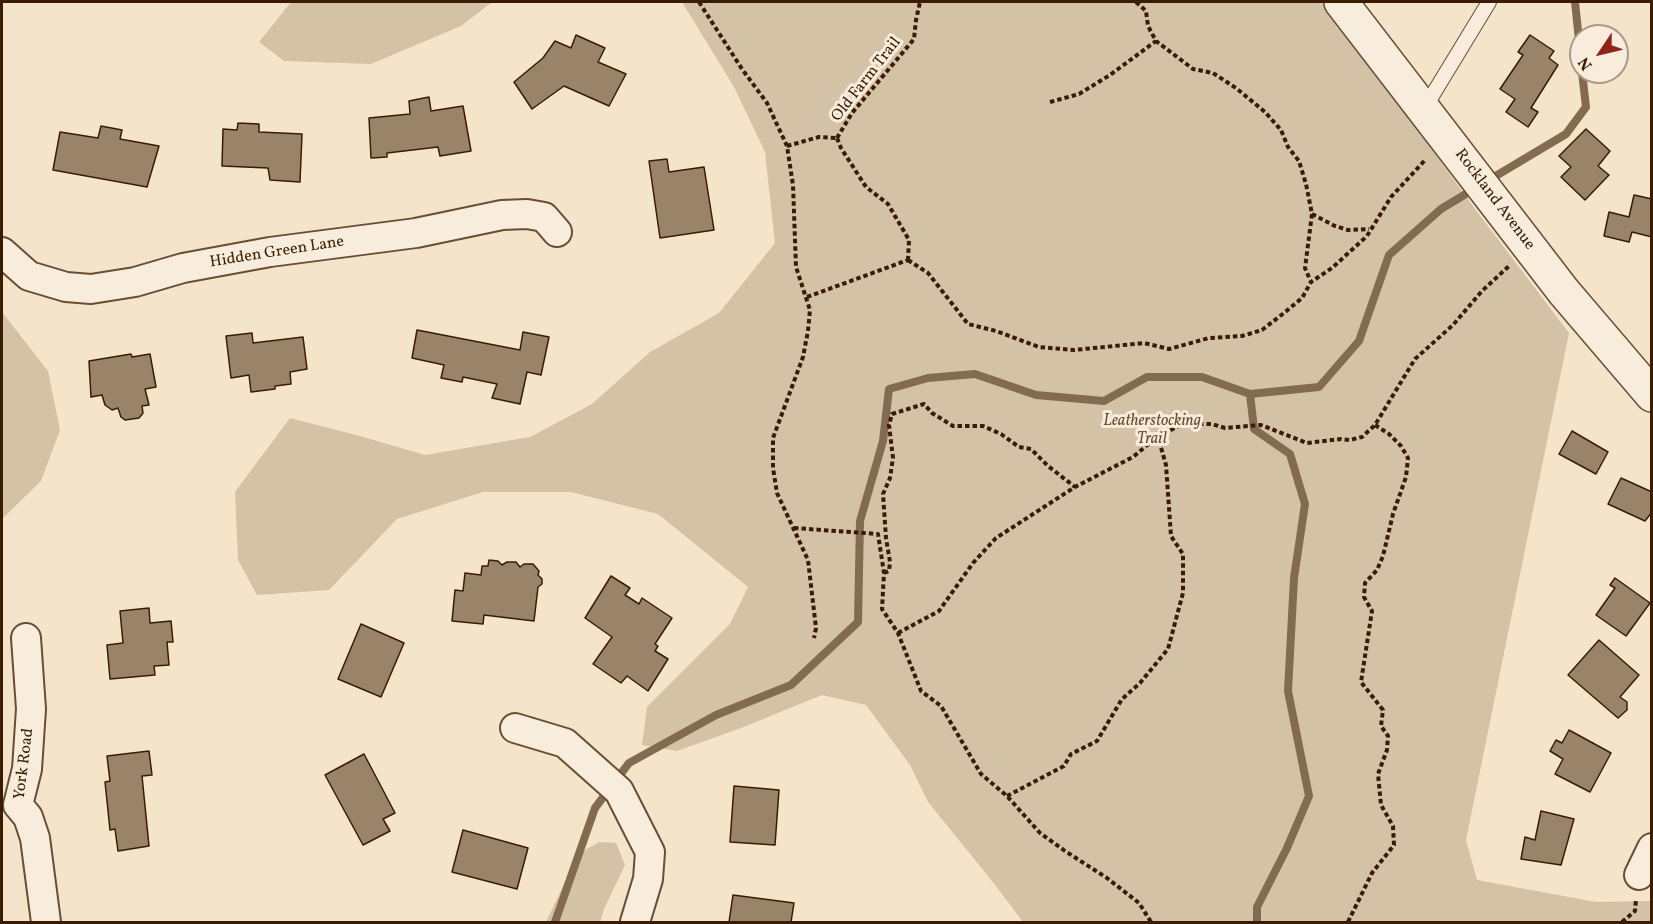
<!DOCTYPE html>
<html>
<head>
<meta charset="utf-8">
<style>
  body { margin:0 }
  #map { position:relative; width:1653px; height:924px; overflow:hidden; background:#f4e4c9; font-family:Vollkorn,serif }
  canvas { display:block }
  .frame { position:absolute; inset:0; border:3px solid #391c02; pointer-events:none }
  .north { position:absolute; left:1569px; top:24px; width:60px; height:60px; box-sizing:border-box; background:#f8eddc; border:2px solid #ac9985; border-radius:50%; rotate:235deg; font-size:16px; font-weight:700; line-height:24px; text-align:center; color:#391c02 }
  .north::after { content:''; display:block; margin:auto; width:21px; height:27px; background:#8f2418; clip-path:polygon(50% 0,100% 100%,50% 72%,0 100%) }
</style>
</head>
<body>
<div id="map">
<canvas width="1653" height="924"></canvas>
<div class="frame"></div>
<div class="north">N</div>
</div>
<script>
const g = document.querySelector('canvas').getContext('2d');
g.lineJoin = 'round';
function fill(path, color) { g.fillStyle = color; g.fill(path, 'evenodd'); }
const shape = rows => new Path2D(rows.map(r => 'M' + r).join(''));
function stroke(path, color, width, dash) { g.strokeStyle = color; g.lineWidth = width; g.lineCap = dash ? 'butt' : 'round'; g.setLineDash(dash || []); g.stroke(path); }
function label(font, color, halo, rows, align = 'center') {
  g.font = font + ' Vollkorn,serif'; g.lineWidth = 6; g.setLineDash([]); g.textBaseline = 'middle'; g.strokeStyle = halo; g.fillStyle = color; for (const [text, x, y, turn = 0] of rows) {
    g.save(); g.translate(x, y); g.rotate((+turn || 0) * Math.PI / 180); g.textAlign = isNaN(turn) ? turn : align; if (halo) g.strokeText(text, 0, 0); g.fillText(text, 0, 0); g.restore();
  }
}
fill(shape([
  [291,2,492,2,461,26,371,64,284,61,259,42],
  [682,2,1324,2,1481,217,1569,333,1466,840,1477,880,1596,902,1651,901,1651,922,1023,922,996,886,928,802,910,765,866,705,822,695,741,728,677,751,642,745,647,707,730,624,748,587,658,514,571,492,483,492,397,519,329,590,257,595,238,560,235,492,290,418,360,436,425,455,530,437,592,404,650,352,719,313,775,243,765,152,734,87],
  [2,312,48,371,60,430,41,481,2,519],
  [599,842,616,843,625,865,604,909,600,922,546,922,578,854]
]), '#d4c2a7');
stroke(shape([
  [1575,2,1581,59],
  [1489,180,1566,134,1586,107,1582,72],
  [1250,394,1254,429,1290,454,1305,504,1294,578,1288,691,1309,796,1287,848,1257,907,1257,922],
  [555,922,595,808,629,763,716,715,791,685,858,622,860,521,883,441,889,389,928,378,975,374,1036,395,1104,401,1147,377,1202,377,1250,394,1319,387,1359,341,1389,255,1441,209,1474,189]
]), '#836b51', 8);
const building = shape([
  [576,35,605,48,598,62,626,74,609,106,564,86,532,109,514,82,543,58,555,41,571,48,576,35],
  [1530,35,1554,51,1549,58,1558,65,1531,108,1538,112,1528,127,1506,112,1515,99,1500,89,1523,55,1518,52,1530,35],
  [429,97,431,111,463,106,471,151,440,156,438,147,387,153,387,157,371,158,369,118,410,114,409,101,429,97],
  [238,123,259,124,259,132,302,134,300,182,270,180,268,168,222,166,223,129,237,130,238,123],
  [101,126,122,130,120,139,159,146,147,187,53,170,60,132,98,138,101,126],
  [1586,129,1610,151,1598,166,1609,175,1585,200,1561,177,1571,167,1559,156,1586,129],
  [667,159,669,172,704,167,714,230,660,238,649,161,667,159],
  [1634,195,1652,199,1652,237,1632,232,1629,242,1604,236,1609,212,1629,217,1634,195],
  [417,330,520,350,523,332,549,337,541,375,527,372,520,404,492,398,497,384,463,377,462,382,441,378,444,365,412,358,417,330],
  [252,333,253,343,303,337,307,369,290,372,291,384,275,386,275,389,251,392,249,375,231,378,226,336,252,333],
  [131,354,132,357,150,354,156,387,145,389,149,405,142,406,143,413,139,418,125,420,121,417,118,408,112,410,105,405,102,395,91,397,89,361,131,354],
  [1572,431,1608,452,1596,474,1559,454,1572,431],
  [1621,478,1652,492,1652,512,1645,521,1608,504,1621,478],
  [489,560,498,561,502,565,507,562,516,562,520,567,524,564,533,564,539,571,538,575,542,579,542,584,538,587,534,621,484,615,483,624,452,621,455,590,463,591,465,573,481,575,482,566,488,566,489,560],
  [611,576,630,588,625,595,639,604,642,598,672,618,655,644,658,646,655,651,668,659,648,691,627,676,621,683,593,664,612,637,585,618,611,576],
  [1615,578,1650,603,1626,636,1596,615,1615,588,1610,585,1615,578],
  [149,608,150,623,171,621,173,642,167,642,169,665,154,666,155,675,110,679,107,645,123,643,120,611,149,608],
  [361,624,404,643,381,697,338,679,361,624],
  [1599,640,1639,675,1620,697,1627,702,1627,710,1618,718,1568,675,1599,640],
  [1569,730,1611,753,1590,792,1555,774,1563,759,1550,751,1556,740,1562,743,1569,730],
  [149,751,152,775,142,776,149,846,118,851,115,829,110,830,105,782,110,781,107,756,149,751],
  [364,754,395,813,383,819,390,831,363,845,325,775,364,754],
  [734,786,779,790,775,845,730,842,734,786],
  [1541,811,1574,819,1561,865,1521,859,1525,837,1535,840,1541,811],
  [463,830,528,848,517,889,452,872,463,830],
  [733,895,794,903,791,922,729,922,733,895]
]);
fill(building, '#9a8469');
stroke(building, '#391c02', 1.5);
const service = shape([
  [1424,109,1489,2]
]);
const minor = shape([
  [2,252,29,276,66,287,91,289,135,282,183,268,270,252,416,233,502,215,527,214,544,217,557,232],
  [515,728,565,743,619,791,650,852,648,879,635,922],
  [18,805,27,769,31,709,26,638],
  [18,805,28,817,35,838,46,922],
  [1639,875,1652,848]
]);
const tertiary = shape([
  [1341,2,1564,292,1652,395]
]);
stroke(service, '#684e34', 16);
stroke(minor, '#684e34', 32);
stroke(tertiary, '#684e34', 36);
stroke(shape([
  [699,2,742,69,767,103,787,146,793,185,796,267,810,310,808,331,803,357,773,438,773,468,777,493,808,560,816,628,814,638],
  [1136,2,1146,11,1148,26,1156,41,1193,69,1213,73,1236,88,1265,112,1281,130,1288,147,1299,161,1306,184,1312,214,1305,268,1311,282],
  [1050,102,1079,94,1110,75,1156,41],
  [837,138,852,113,914,39,916,20,920,2],
  [837,138,841,148,866,187,888,204,909,240,908,260],
  [787,146,819,137,837,138],
  [1312,214,1335,226,1348,230,1369,229],
  [908,260,928,273,968,324,996,331,1039,347,1074,350,1144,343,1169,349,1209,338,1242,336,1262,330,1284,313,1302,298,1311,282,1332,268,1367,236,1391,197,1426,159],
  [807,297,908,260],
  [794,528,878,534,884,573,882,609,898,633,921,691,941,706,981,774,1007,796,1040,833,1065,851,1107,878,1139,903,1151,922],
  [884,573,889,571,890,562,886,538,883,494,890,478,893,458,889,425,892,414,924,404,932,413,953,426,983,426,1001,434,1019,447,1031,449,1048,466,1075,487],
  [898,633,939,611,973,563,996,538,1075,487,1133,457,1158,436,1183,424,1212,424,1225,428,1261,425,1307,443,1341,439,1350,440,1362,437,1375,425,1415,359,1453,325,1482,291,1509,266],
  [1007,796,1064,766,1071,754,1097,741,1122,699,1140,683,1168,649,1183,593,1183,554,1171,536,1166,465,1158,437],
  [1348,922,1372,873,1394,845,1393,826,1381,805,1378,774,1387,750,1388,736,1381,726,1383,710,1361,682,1372,611,1364,597,1365,583,1377,570,1383,556,1393,514,1406,477,1408,458,1401,446,1389,434,1375,425],
  [1622,922,1635,911,1636,899]
]), '#391c02', 4, [4.5, 3]);
stroke(service, '#f8eddc', 14);
stroke(minor, '#f8eddc', 28);
stroke(tertiary, '#f8eddc', 33);
label('16px', '#391c02', '#f8eddc', [
  ["Old Farm Trail",867,80,-52],
  ["Rockland Avenue",1494,200,53],
  ["Hidden Green Lane",277,253,-9],
  ["York Road",25,764,-83]
]);
label('italic 16px', '#684e34', '#f8eddc', [
  ["Leatherstocking",1152,422],
  ["Trail",1152,440]
]);
</script>
</body>
</html>
